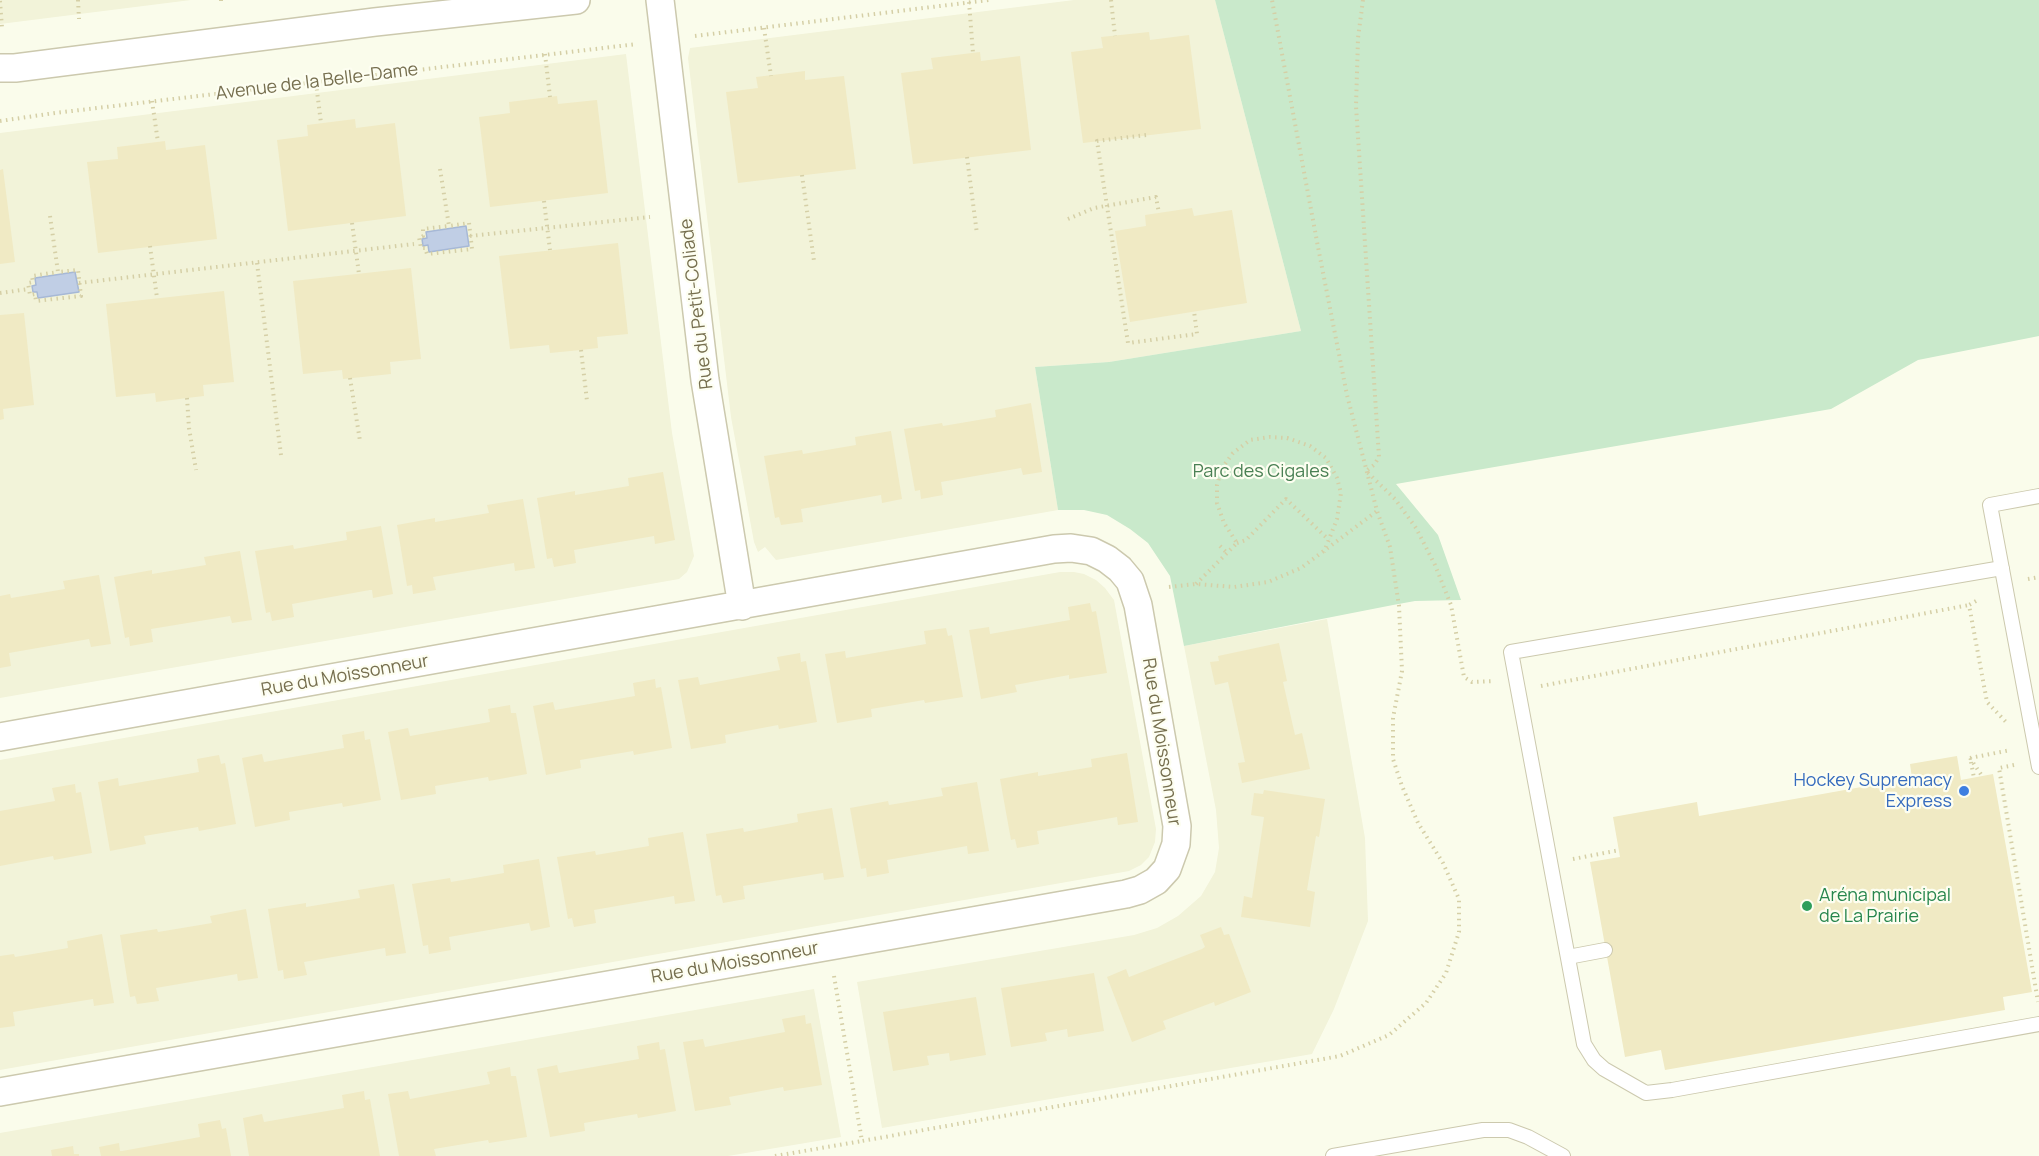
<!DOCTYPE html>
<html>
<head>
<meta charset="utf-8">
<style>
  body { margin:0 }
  canvas { display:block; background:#fafceb }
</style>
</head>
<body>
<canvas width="2039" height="1156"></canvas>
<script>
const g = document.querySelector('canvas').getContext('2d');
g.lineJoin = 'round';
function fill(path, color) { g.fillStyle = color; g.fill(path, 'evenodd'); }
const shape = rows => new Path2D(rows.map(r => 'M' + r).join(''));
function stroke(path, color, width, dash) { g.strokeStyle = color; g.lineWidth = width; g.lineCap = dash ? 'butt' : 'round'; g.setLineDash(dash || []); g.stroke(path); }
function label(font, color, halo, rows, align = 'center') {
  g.font = font + ' Manrope,sans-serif'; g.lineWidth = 4.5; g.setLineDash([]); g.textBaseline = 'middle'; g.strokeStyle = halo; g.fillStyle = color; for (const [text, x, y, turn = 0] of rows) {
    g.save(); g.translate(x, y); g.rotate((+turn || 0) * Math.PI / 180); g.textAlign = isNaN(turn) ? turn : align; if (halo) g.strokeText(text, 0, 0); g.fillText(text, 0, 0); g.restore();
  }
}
fill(shape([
  [0,0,191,0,0,24],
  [1074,0,1215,0,1301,331,1109,362,1035,367,1058,510,776,560,765,547,758,552,754,542,731,417,688,58,690,48],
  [626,54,672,433,694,556,687,572,679,579,0,698,0,133],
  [1060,572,1074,572,1084,574,1096,580,1105,588,1114,600,1156,829,1155,842,1149,857,1141,865,1129,871,0,1070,0,760],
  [1327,619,1365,838,1368,921,1334,1009,1312,1054,882,1128,857,982,1134,935,1157,928,1178,916,1201,896,1215,872,1219,848,1216,810,1184,646],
  [814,989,841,1137,728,1156,0,1156,0,1133]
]), '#f2f3d9');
fill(shape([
  [1215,0,2039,0,2039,336,1918,360,1831,409,1396,484,1438,535,1461,600,1415,601,1393,605,1184,646,1170,576,1148,543,1130,529,1107,515,1084,510,1058,510,1035,367,1109,362,1301,331]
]), '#c9e9cb');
const water = shape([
  [466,226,469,246,429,252,428,245,423,246,422,239,427,238,426,232,466,226],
  [75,272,79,292,38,298,37,292,33,292,32,286,36,285,35,278,75,272]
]);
fill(water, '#c0cee5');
stroke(water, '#a6b8d6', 1.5);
fill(shape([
  [1149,32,1150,40,1189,35,1201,129,1083,143,1071,52,1103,48,1101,37],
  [980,52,981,61,1020,56,1031,150,913,164,901,73,933,69,931,58],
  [805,71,805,80,844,76,856,169,738,183,726,92,758,88,756,77],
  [557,96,558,104,597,100,608,193,490,207,479,117,510,113,509,102],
  [355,119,356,128,395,123,406,216,288,231,277,140,308,136,307,125],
  [165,141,166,150,205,145,217,239,98,253,87,162,118,159,117,147],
  [3,169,15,262,0,264,0,170],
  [1192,208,1194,216,1232,210,1247,303,1130,322,1115,231,1146,226,1145,215],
  [618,243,628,334,597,337,598,348,581,350,550,353,549,345,510,349,499,256],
  [411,268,421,359,390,362,391,374,343,379,342,370,303,374,293,281],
  [224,291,234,382,203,385,204,396,187,398,156,402,155,393,116,397,106,304],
  [24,313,34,405,3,409,4,419,0,420,0,315],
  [1031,403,1042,472,1023,475,1021,468,941,482,943,495,921,499,920,490,915,491,904,429,942,423,943,426,996,417,995,410],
  [891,431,902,499,882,503,881,495,801,509,803,522,781,525,779,517,775,518,764,456,802,450,803,454,856,445,855,437],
  [663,472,675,540,655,544,654,536,574,550,576,563,554,567,552,558,547,559,537,498,575,491,575,495,629,486,628,478],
  [523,499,535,568,515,571,514,563,433,577,436,590,413,594,412,585,407,586,397,525,435,518,435,522,489,513,487,505],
  [381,526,393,594,373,598,372,590,370,590,292,604,294,617,272,621,270,612,266,613,255,551,293,545,294,549,347,540,346,532],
  [240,551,252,620,232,623,230,616,151,629,153,642,130,646,129,637,125,638,114,577,152,570,152,574,206,565,204,557],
  [99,575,111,644,91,647,89,639,9,653,11,666,0,668,0,596,10,594,11,598,65,589,63,581],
  [1090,603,1092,612,1096,611,1107,673,1069,679,1069,675,1015,685,1017,692,981,699,969,630,989,627,990,634,1070,620,1068,607],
  [946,628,948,636,952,635,963,697,925,703,924,700,871,709,872,717,837,723,825,654,845,651,846,658,926,644,924,631],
  [1279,643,1287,681,1283,682,1295,735,1302,733,1310,769,1242,783,1238,763,1245,762,1228,682,1215,685,1210,662,1219,661,1218,656],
  [800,653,801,662,806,661,817,722,779,729,778,725,725,735,726,743,691,749,678,680,698,677,700,685,780,670,777,657],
  [655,679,656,688,661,687,672,748,634,755,633,751,580,760,581,768,546,775,533,706,553,702,555,710,635,696,633,683],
  [510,705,511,713,516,713,527,774,489,781,488,777,435,786,436,794,401,800,388,732,408,728,410,736,490,722,488,709],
  [364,731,365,740,370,739,381,800,343,807,342,803,289,812,290,820,255,827,242,758,262,754,264,762,344,748,342,735],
  [1127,753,1138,822,1118,825,1117,817,1037,831,1039,844,1017,848,1015,839,1011,840,1000,779,1038,772,1038,776,1092,767,1091,759],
  [219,755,221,764,225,763,236,824,199,831,198,827,144,836,146,844,110,851,98,782,118,778,119,786,199,772,197,759],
  [1957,756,1961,780,1993,774,2032,992,2003,997,2005,1010,1665,1070,1661,1050,1625,1057,1590,862,1620,857,1613,817,1697,802,1699,816,1912,778,1910,764],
  [977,782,989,851,968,854,967,846,887,860,889,873,867,877,866,868,861,869,850,808,888,801,889,805,943,796,941,788],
  [75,784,76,793,81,792,92,853,54,860,53,856,0,866,0,811,55,801,52,788],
  [1264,790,1325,799,1319,837,1316,836,1307,890,1315,892,1310,927,1241,917,1244,896,1252,898,1264,817,1251,815,1254,793,1263,794],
  [832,808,844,877,824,880,823,873,743,886,745,899,723,903,721,895,716,896,706,834,743,828,744,832,798,822,797,814],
  [683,832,695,901,675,904,674,896,594,910,596,923,574,927,572,918,568,919,557,857,595,851,596,855,649,846,648,838],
  [539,859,550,927,531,931,529,923,449,937,451,950,429,954,428,945,423,946,412,884,450,878,451,882,504,873,503,865],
  [394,884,406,953,386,956,385,948,304,962,307,975,284,979,283,970,278,971,268,909,306,903,306,907,360,898,358,890],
  [246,909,258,978,238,981,237,974,156,988,159,1001,137,1004,135,996,130,997,120,935,157,929,158,932,212,923,210,916],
  [1221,927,1224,935,1229,934,1251,992,1215,1006,1214,1002,1163,1021,1166,1029,1132,1042,1107,977,1126,969,1129,977,1202,949,1205,947,1200,935],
  [102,934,114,1003,94,1006,93,999,13,1012,15,1026,0,1028,0,956,14,954,15,957,68,948,67,941],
  [1094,973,1104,1031,1068,1037,1067,1029,1045,1033,1047,1041,1011,1047,1001,988],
  [976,997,986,1055,950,1061,949,1053,927,1056,929,1065,893,1071,883,1012],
  [805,1015,806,1024,811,1023,822,1085,784,1091,783,1087,729,1097,731,1105,695,1111,683,1042,703,1039,705,1047,785,1032,782,1019],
  [659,1042,660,1050,665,1049,676,1111,638,1118,637,1114,584,1123,585,1131,550,1137,537,1069,557,1065,559,1073,639,1059,637,1046],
  [510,1067,511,1076,516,1076,527,1137,489,1143,488,1140,434,1149,436,1156,399,1156,388,1094,408,1091,410,1099,490,1084,487,1072],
  [364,1091,365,1100,370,1099,380,1156,249,1156,243,1118,262,1114,264,1122,344,1108,342,1095],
  [220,1120,222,1129,226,1128,231,1156,101,1156,99,1147,119,1143,120,1151,122,1151,200,1137,198,1124],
  [73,1146,74,1154,79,1154,79,1156,52,1156,51,1150]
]), '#f0eac4');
const lane = shape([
  [2039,496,1990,505,2039,767],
  [2002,568,1511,652,1584,1044,1594,1060,1604,1069,1646,1093,1672,1090,2039,1024],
  [1568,957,1605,950],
  [1333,1156,1483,1130,1509,1130,1528,1137,1563,1156]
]);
const street = shape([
  [660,0,705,380,742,606],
  [0,68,15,68,375,22,576,0],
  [0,737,1054,549,1071,548,1091,551,1107,559,1120,569,1130,581,1138,605,1177,826,1176,844,1167,869,1156,881,1140,890,1126,894,0,1092]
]);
stroke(lane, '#ccc9ae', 16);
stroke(street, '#ccc9ae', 30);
stroke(shape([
  [78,0,79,19],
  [221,0,221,1],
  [1111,0,1115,36],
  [1363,0,1358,38,1356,106,1379,457,1374,465,1366,471,1395,499,1416,528,1435,565,1451,605,1464,677,1472,682,1495,681],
  [0,1,2,28],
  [969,2,973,53],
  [764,28,771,76],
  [695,36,989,0],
  [545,54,550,97],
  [316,83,321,123],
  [152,101,158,142],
  [0,121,55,113,637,44],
  [1146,135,1097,141,1128,343,1197,334,1194,311],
  [967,157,977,234],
  [440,169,449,226,469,223,472,249,427,254,425,248,421,248,419,237,423,236,423,229,449,226],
  [802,175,814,261],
  [544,201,550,250],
  [50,216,58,272,78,270,81,296,36,301,35,294,30,295,28,283,33,282,32,276,58,272],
  [1068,219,1094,208,1156,197,1159,213],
  [352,223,359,274],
  [470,236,650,217],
  [150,246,157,298],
  [257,263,281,455],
  [79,283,414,244],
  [0,293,29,289],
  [581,350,587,401],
  [350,378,360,441],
  [187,398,189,428,196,470],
  [1237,543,1246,540,1286,499,1329,540],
  [1220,546,1227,553],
  [2028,579,2039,577],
  [1196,584,1237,543,1224,523,1217,503,1217,485,1222,468,1233,453,1250,440,1270,437,1287,438,1310,446,1326,458,1337,478,1341,493,1337,519,1324,552],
  [1169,587,1196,584,1234,587,1268,582,1301,568,1377,511],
  [1976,601,1969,605,1987,702,2006,722],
  [1541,686,1969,605],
  [1970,758,2011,750],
  [1970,758,1982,776],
  [1971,762,1974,778],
  [2014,765,1999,768,2038,1002],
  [1573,859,1620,850],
  [834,976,862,1141,1340,1056,1389,1035,1426,1003,1446,973,1459,932,1459,899,1443,863,1418,823,1402,786,1393,759,1393,718,1402,671,1399,606,1390,547,1377,511,1347,395,1318,247,1272,0],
  [775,1156,862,1141]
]), '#d5cfa6', 4, [1.5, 4.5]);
stroke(lane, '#fff', 14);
stroke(street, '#fff', 27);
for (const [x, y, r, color] of [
  [1964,791,6,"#3f7fe0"],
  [1807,906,6,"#2e9e5b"]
]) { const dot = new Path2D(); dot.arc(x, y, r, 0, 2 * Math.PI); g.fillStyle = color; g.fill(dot); stroke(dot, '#fdfef1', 2); }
label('18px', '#766f4f', '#fdfef1', [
  ["Avenue de la Belle-Dame",317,82,-7],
  ["Rue du Petit-Coliade",697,304,-97],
  ["Rue du Moissonneur",345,676,-10],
  ["Rue du Moissonneur",1161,742,81],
  ["Rue du Moissonneur",735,963,-10]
]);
label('18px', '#4a8054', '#fdfef1', [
  ["Parc des Cigales",1261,472]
]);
label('18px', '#366cbe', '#fdfef1', [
  ["Hockey Supremacy",1952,781],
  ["Express",1952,802]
], 'right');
label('18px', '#27864d', '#fdfef1', [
  ["Aréna municipal",1819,896],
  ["de La Prairie",1819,917]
], 'left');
</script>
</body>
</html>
